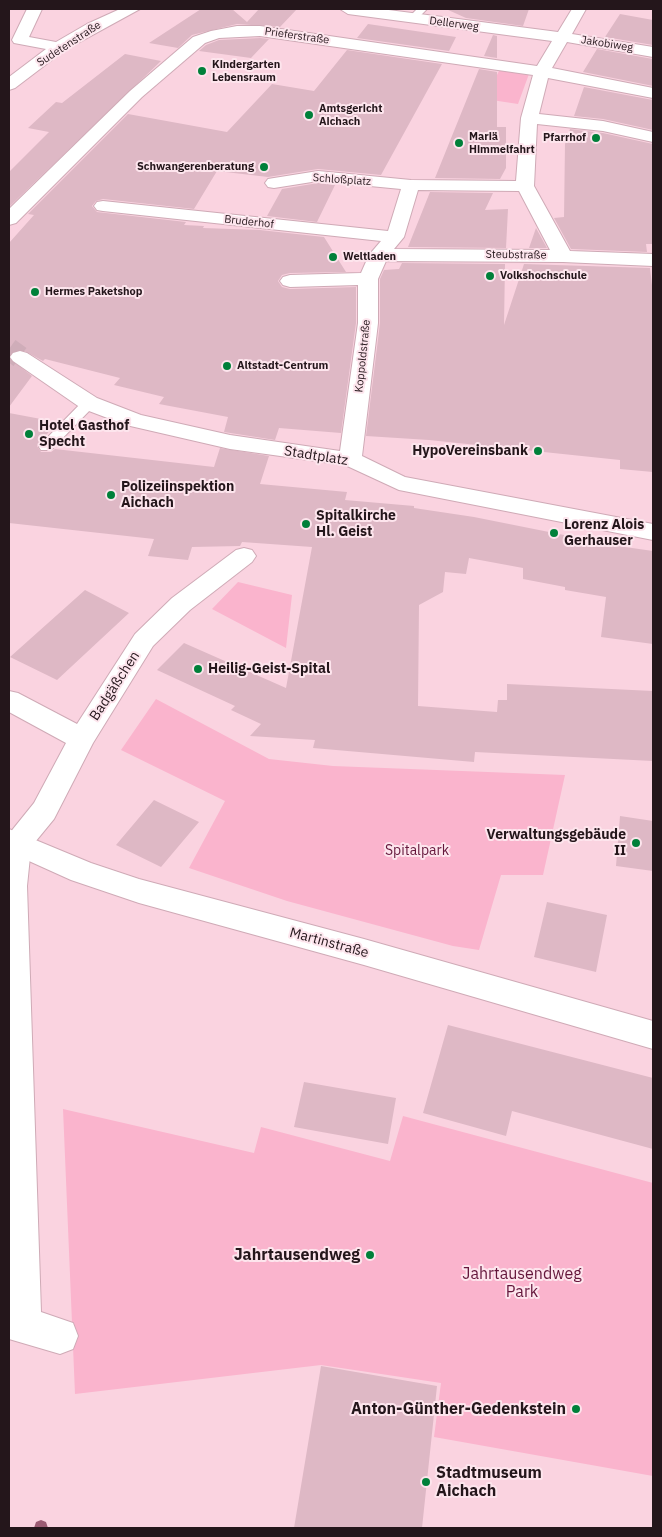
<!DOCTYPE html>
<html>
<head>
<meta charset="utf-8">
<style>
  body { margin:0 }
  #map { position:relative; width:662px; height:1537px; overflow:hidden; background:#fad3e0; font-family:"IBM Plex Sans",sans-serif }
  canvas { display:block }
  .frame { position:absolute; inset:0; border:10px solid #24161b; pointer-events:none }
</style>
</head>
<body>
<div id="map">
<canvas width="662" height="1537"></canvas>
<div class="frame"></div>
</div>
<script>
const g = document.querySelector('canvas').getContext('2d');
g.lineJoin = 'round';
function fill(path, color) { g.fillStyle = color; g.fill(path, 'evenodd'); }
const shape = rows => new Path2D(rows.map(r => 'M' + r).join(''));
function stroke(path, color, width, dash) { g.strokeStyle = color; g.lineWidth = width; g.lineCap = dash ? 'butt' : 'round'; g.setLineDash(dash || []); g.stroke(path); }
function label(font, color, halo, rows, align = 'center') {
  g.font = font + ' "IBM Plex Sans",sans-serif'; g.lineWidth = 4; g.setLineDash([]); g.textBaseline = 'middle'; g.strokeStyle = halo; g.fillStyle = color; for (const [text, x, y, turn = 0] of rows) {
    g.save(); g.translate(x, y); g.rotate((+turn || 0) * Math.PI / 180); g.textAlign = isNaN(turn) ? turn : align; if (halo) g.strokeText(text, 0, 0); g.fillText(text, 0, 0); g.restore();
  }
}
fill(shape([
  [500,69,529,74,518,104,485,99],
  [238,582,292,595,286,648,212,609],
  [156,699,269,759,333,766,565,775,543,875,501,875,479,950,453,946,287,901,189,868,225,801,121,750],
  [63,1109,254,1153,261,1127,390,1161,403,1116,653,1183,653,1476,434,1437,441,1383,321,1365,75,1394]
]), '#fab4cd');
fill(shape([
  [41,1520,46,1522,48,1528,34,1528,36,1522,41,1520]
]), '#9b5b73');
fill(shape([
  [201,9,232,9,247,22,259,9,297,9,280,27,237,24,192,35,178,48,149,43],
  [446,9,529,9,523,26,466,18],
  [620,14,653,20,653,45,605,37],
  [368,24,456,37,449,51,357,38],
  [493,35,497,36,497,58,484,56],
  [260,38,269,39,251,58,199,51,206,45,219,40],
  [597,49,653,59,653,86,583,72],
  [347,50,442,64,381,175,318,169,268,177,217,171,194,209,103,199,96,201,92,206,97,212,186,222,184,225,204,226,203,228,260,230,324,237,346,272,290,273,282,275,278,281,282,287,290,289,356,287,356,323,341,433,279,428,275,440,224,432,228,417,159,404,164,397,114,385,120,378,45,359,43,361,21,349,12,351,9,356,9,243,34,215,28,214,128,114,227,132,272,84,314,91],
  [125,54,161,61,9,207,9,172,49,132,28,128,56,102,62,103],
  [479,69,497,72,497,127,506,127,506,168,500,179,435,178],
  [584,87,653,100,653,130,603,119,574,116],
  [570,129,603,133,653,144,653,244,646,244,647,252,571,249,554,218,564,217,565,144],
  [318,183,335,185,317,222,267,216,282,189],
  [430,192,493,193,485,210,508,209,506,248,408,247],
  [536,228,547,248,529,248],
  [402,263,505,264,504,325,524,264,650,268,653,294,653,472,620,469,620,460,429,440,366,436,380,323,380,279,384,270,399,269],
  [9,358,32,376,9,407],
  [9,413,57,422,37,446,41,452,51,452,55,449,214,467,220,448,269,456,260,484,347,492,345,500,414,506,414,508,474,517,569,536,569,539,653,551,653,644,601,637,606,597,565,590,565,587,523,579,523,568,469,558,466,574,445,572,443,592,419,605,418,706,497,712,498,700,507,700,507,684,653,691,653,761,475,752,474,762,313,748,315,740,250,736,261,724,231,710,235,706,157,670,184,643,286,688,312,547,242,542,240,546,192,547,188,560,148,556,154,539,9,523],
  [85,590,129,613,57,680,10,657],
  [154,800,199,822,161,867,116,845],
  [620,816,653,821,653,871,616,866],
  [547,902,607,915,596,972,534,957],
  [448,1025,653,1078,653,1149,512,1111,506,1136,423,1113],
  [304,1082,396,1098,388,1144,294,1127],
  [321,1366,437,1386,422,1528,294,1528]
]), '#deb8c5');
stroke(shape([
  [9,349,20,357]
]), '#cfadb9', 22, [22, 11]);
const service = shape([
  [417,9,427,9,416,20,410,20,408,18,417,9],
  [89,399,96,403,94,406,51,450,41,450,39,447,41,444,84,400,89,399]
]);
const minor = shape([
  [27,9,42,9,29,37,56,42,87,24,120,9,140,9,65,50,15,88,9,90,9,77,46,49,14,43,12,40,27,9],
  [340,9,381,9,558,32,572,9,586,9,572,34,653,47,653,57,567,42,552,68,653,88,653,98,548,78,539,114,603,121,653,132,653,142,603,131,537,124,534,186,570,251,653,254,653,266,563,262,386,261,378,279,378,323,362,456,405,477,653,524,653,540,399,490,345,465,230,449,126,425,81,408,13,361,10,357,13,353,20,351,27,353,97,398,141,415,230,435,340,451,358,323,358,285,290,287,283,285,280,281,283,277,290,275,361,273,369,255,381,241,103,211,97,210,94,206,97,202,103,201,388,231,401,189,318,181,274,188,268,187,265,183,268,179,274,178,318,171,411,180,516,181,521,118,533,75,260,36,219,38,205,43,142,97,16,223,9,225,9,209,130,91,193,37,211,31,237,26,260,26,537,66,552,41,348,14,340,9],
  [418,190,519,191,550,250,394,249,404,237,418,190],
  [244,548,252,550,256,556,252,562,190,610,153,646,93,743,54,819,31,847,27,886,41,1312,73,1323,78,1336,73,1349,60,1354,9,1339,9,834,34,803,66,743,9,712,9,691,18,693,77,724,135,634,172,598,236,550,244,548]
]);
const secondary = shape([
  [9,829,91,863,139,879,364,939,653,1021,653,1049,364,965,139,903,71,880,9,852,9,829]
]);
stroke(service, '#cfaab6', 2);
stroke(minor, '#cfaab6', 2);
stroke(secondary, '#cfaab6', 2);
fill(service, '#fff');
fill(minor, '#fff');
fill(secondary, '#fff');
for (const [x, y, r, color] of [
  [202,71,5,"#00803a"],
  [309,115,5,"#00803a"],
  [596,138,5,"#00803a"],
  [459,143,5,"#00803a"],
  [264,167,5,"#00803a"],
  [333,257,5,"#00803a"],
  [490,276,5,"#00803a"],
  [35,292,5,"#00803a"],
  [227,366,5,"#00803a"],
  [29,434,5,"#00803a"],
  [538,451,5,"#00803a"],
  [111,495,5,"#00803a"],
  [306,524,5,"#00803a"],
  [554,533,5,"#00803a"],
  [198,669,5,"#00803a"],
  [636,843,5,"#00803a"],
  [370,1255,5,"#00803a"],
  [576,1409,5,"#00803a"],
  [426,1482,5,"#00803a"]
]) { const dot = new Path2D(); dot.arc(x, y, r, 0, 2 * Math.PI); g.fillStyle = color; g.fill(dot); stroke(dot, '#fde5ed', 2); }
label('11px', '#24161b', '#fde5ed', [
  ["Dellerweg",454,24,7],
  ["Prieferstraße",297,36,8],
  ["Sudetenstraße",69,44,-33],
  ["Jakobiweg",607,44,9],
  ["Schloßplatz",342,180,4],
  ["Bruderhof",249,222,6],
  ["Steubstraße",516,255,1],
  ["Koppoldstraße",363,356,-84]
]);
label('bold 11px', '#24161b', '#fde5ed', [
  ["Kindergarten",212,65],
  ["Lebensraum",212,78],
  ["Amtsgericht",319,109],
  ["Aichach",319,122],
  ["Mariä",469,137],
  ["Himmelfahrt",469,150],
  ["Pfarrhof",586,138,"right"],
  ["Schwangerenberatung",254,167,"right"],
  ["Weltladen",343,257],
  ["Volkshochschule",500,276],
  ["Hermes Paketshop",45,292],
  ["Altstadt-Centrum",237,366]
], 'left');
label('bold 14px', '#24161b', '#fde5ed', [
  ["Hotel Gasthof",39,426],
  ["Specht",39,442],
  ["HypoVereinsbank",528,451,"right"],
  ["Polizeiinspektion",121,487],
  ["Aichach",121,503],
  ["Spitalkirche",316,516],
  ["Hl. Geist",316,532],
  ["Lorenz Alois",564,525],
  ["Gerhauser",564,541],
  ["Heilig-Geist-Spital",208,669],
  ["Verwaltungsgebäude",626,835,"right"],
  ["II",626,851,"right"]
], 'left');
label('14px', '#24161b', '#fde5ed', [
  ["Stadtplatz",316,456,9],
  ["Badgäßchen",115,686,-57],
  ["Martinstraße",329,943,15]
]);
label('14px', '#64163b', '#fde5ed', [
  ["Spitalpark",417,851]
]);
label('bold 16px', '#24161b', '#fde5ed', [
  ["Jahrtausendweg",360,1255],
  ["Anton-Günther-Gedenkstein",566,1409],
  ["Stadtmuseum",436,1473,"left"],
  ["Aichach",436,1491,"left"]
], 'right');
label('16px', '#64163b', '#fde5ed', [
  ["Jahrtausendweg",522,1274],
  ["Park",522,1292]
]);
</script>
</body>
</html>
